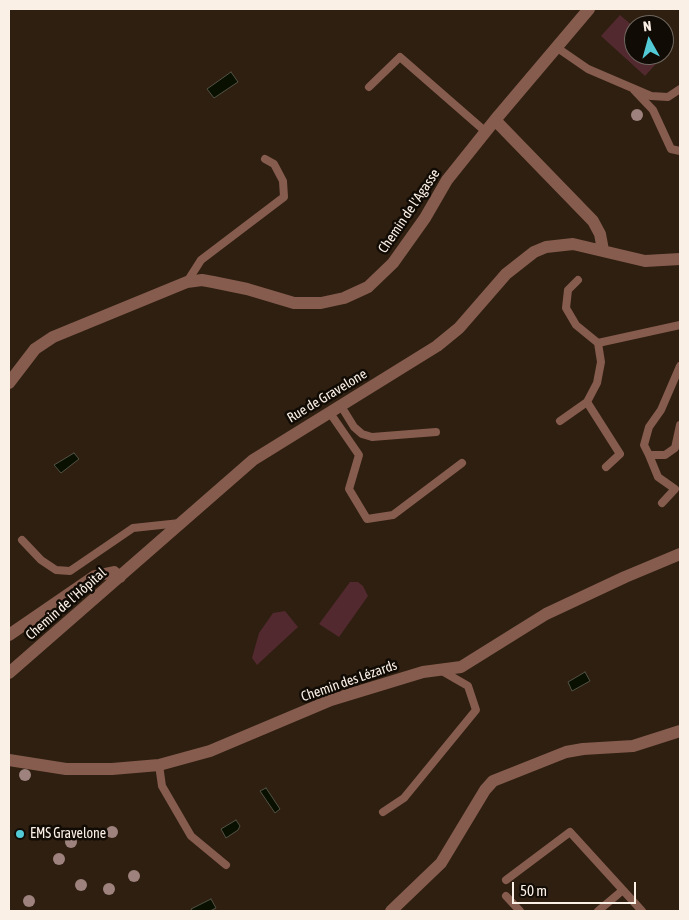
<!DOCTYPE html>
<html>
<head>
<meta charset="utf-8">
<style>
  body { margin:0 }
  #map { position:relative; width:689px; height:920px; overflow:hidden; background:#2e1f10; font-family:"Asap Condensed",sans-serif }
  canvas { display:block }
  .frame { position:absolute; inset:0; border:10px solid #fbf0e6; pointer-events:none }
  .north { position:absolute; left:624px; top:15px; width:50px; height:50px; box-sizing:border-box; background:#110b05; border:1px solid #6f675f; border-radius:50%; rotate:353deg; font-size:14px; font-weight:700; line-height:20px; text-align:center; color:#fbf0e6 }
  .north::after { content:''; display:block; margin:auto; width:18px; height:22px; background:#52cbd7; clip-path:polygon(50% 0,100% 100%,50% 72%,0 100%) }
  .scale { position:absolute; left:512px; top:882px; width:124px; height:22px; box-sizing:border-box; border:2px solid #fbf0e6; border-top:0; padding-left:6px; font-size:15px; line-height:18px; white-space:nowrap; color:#fbf0e6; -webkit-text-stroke:4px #110b05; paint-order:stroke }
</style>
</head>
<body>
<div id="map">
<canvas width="689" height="920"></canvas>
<div class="frame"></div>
<div class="north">N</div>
<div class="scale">50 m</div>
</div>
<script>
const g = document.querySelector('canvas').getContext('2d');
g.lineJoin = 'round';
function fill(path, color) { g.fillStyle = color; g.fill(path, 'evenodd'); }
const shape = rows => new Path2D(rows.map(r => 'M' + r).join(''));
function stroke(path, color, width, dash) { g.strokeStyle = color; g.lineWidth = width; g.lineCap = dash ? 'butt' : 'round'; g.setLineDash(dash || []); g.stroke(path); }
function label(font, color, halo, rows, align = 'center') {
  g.font = font + ' "Asap Condensed",sans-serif'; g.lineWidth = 5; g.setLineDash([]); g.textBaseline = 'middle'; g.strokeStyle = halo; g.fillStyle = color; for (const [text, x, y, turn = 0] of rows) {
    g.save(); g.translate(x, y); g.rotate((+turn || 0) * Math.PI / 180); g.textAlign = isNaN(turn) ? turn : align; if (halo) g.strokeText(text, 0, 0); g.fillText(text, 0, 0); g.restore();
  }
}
fill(shape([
  [620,15,634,27,634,55,664,55,645,76,601,36],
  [350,582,358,582,363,586,368,596,339,637,319,624],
  [285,611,298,627,257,665,252,658,259,633,273,613]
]), '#52292f');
const water = shape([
  [231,72,238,82,214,98,207,89,231,72],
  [74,453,79,459,61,473,54,465,74,453],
  [585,672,590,681,572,691,568,682,585,672],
  [266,788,280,809,275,813,260,791,266,788],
  [236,820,240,826,238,830,226,838,221,829,236,820],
  [211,899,216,908,210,911,192,911,191,909,211,899]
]);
fill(water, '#0a1000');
stroke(water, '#525345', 1);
stroke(shape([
  [556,47,588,69,651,96,668,97,680,89],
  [369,87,400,57,486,132],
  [634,90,653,110,671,149,680,151],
  [578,280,568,290,566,308,576,325,598,343,680,325],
  [187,282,201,260,284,197,283,181,274,164,265,159],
  [598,343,601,362,597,383,587,402,620,454,606,467],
  [680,366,661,410,649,427,644,445,649,455,665,455,675,448,680,425],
  [341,406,354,427,362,434,372,437,436,432],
  [330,413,359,455,349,489,367,519,393,515,462,463],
  [560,421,587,402],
  [649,455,658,477,675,489,662,503],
  [22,540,41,560,56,570,70,571,133,528,180,523],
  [159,765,162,786,191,836,226,865],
  [383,812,404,798,476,710,468,686,442,671],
  [506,880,570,832,642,911],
  [506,896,520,911],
  [598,911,623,890]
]), '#865c4e', 8);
stroke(shape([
  [589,9,495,120,593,221,600,234,603,250],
  [9,383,35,349,53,337,187,282,202,280,213,282,247,289,294,303,321,303,344,298,368,287,393,263,425,218,447,180,495,120],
  [9,635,95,576,114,572,120,577],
  [9,673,253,460,437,346,459,328,506,274,534,252,546,247,573,244,645,261,680,259],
  [9,760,66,769,112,769,159,765,210,751,331,700,423,672,461,667,546,614,625,577,680,554],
  [391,911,441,863,485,790,493,781,566,752,583,749,633,746,680,731]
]), '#865c4e', 12);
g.fillStyle = '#9d827d';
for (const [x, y] of [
  [637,115],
  [25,775],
  [112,832],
  [71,842],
  [59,859],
  [134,876],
  [81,885],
  [109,889],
  [29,901]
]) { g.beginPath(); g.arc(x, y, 6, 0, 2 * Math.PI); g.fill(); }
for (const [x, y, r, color] of [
  [20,834,5,"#52cbd7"]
]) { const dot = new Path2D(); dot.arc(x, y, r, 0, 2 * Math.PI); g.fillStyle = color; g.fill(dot); stroke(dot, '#110b05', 2); }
label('14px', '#fbf0e6', '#110b05', [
  ["Chemin de l'Agasse",409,211,-56],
  ["Rue de Gravelone",327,396,-31],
  ["Chemin de l'Hôpital",66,604,-41],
  ["Chemin des Lézards",349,681,-19]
]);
label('14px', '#fbf0e6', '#110b05', [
  ["EMS Gravelone",30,834]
], 'left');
</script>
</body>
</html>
